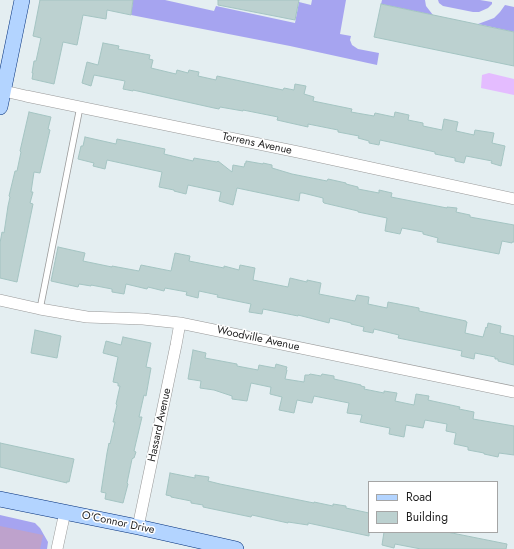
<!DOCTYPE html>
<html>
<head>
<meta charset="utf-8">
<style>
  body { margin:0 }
  #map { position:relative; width:514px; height:549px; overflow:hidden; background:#e4eef1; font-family:Jost,sans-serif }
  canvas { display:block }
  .legend { position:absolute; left:368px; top:481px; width:130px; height:52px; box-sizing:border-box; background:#fff; border:1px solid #a5a5a5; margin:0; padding:5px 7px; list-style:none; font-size:12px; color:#1f1f1f }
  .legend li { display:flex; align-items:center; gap:8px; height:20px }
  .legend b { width:20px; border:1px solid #a5a5a5 }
</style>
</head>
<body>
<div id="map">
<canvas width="514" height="549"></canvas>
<ul class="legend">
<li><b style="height:5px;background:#b3d4ff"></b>Road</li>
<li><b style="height:11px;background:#bcd1d0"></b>Building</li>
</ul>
</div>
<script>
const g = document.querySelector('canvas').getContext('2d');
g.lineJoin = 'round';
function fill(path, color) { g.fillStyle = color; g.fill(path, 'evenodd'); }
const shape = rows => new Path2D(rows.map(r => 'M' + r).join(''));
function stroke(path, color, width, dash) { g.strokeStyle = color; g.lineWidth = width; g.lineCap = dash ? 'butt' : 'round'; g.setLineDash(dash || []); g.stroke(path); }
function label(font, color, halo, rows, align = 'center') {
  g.font = font + ' Jost,sans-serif'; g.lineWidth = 3; g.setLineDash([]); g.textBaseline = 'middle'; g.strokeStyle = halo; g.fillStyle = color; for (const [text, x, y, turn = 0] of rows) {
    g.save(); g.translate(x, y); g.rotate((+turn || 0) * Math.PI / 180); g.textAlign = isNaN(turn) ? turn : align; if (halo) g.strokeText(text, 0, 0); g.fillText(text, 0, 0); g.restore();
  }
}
fill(shape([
  [133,0,165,0,214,11,216,6,295,23,299,2,311,5,312,0,346,0,340,34,351,36,350,40,352,45,358,49,379,53,377,65,290,46,131,15],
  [382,0,425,0,426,6,433,15,381,4],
  [438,0,480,0,492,2,492,4,488,8,479,12,473,12,443,6,439,3],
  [505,5,514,7,514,32,478,24,494,18,500,12],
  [0,515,35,523,40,528,48,542,47,549,0,549]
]), '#a6a4f0');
fill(shape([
  [0,526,43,535,40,549,0,549]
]), '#bea2cc');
fill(shape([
  [489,73,514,79,514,95,481,88,482,75]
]), '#e4bcff');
const building = shape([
  [40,0,133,0,131,15,107,10,106,19,83,15,77,45,63,42,54,84,32,79,33,73,32,73,34,61,36,61,41,38,33,36,40,0],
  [218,0,299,0,295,20,218,5,218,0],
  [381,4,514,32,514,66,374,37,381,4],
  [103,43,119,46,118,49,150,55,149,59,153,60,151,68,176,74,177,70,188,73,189,70,199,72,198,76,216,80,217,76,283,90,284,88,294,90,295,84,306,86,304,94,314,97,313,101,352,109,351,112,374,116,375,113,394,117,395,112,409,115,408,120,423,123,423,126,442,130,444,119,458,122,456,131,474,135,475,130,494,133,492,143,505,146,501,166,491,163,492,161,466,156,464,163,455,161,455,158,435,154,435,152,380,140,379,145,369,143,369,141,358,138,359,136,338,132,338,130,308,124,308,127,277,120,278,117,243,110,243,111,220,107,219,109,214,108,133,90,133,91,123,89,125,81,94,75,91,86,82,83,87,62,98,65,103,43],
  [29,112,51,117,48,129,50,130,40,173,34,172,31,192,33,192,30,203,33,204,17,282,0,278,0,243,2,232,4,233,8,206,10,197,9,196,15,171,17,171,21,152,20,151,29,112],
  [85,137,116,144,117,139,165,149,164,154,193,161,194,158,217,162,218,161,232,172,233,165,244,167,245,163,246,163,246,161,263,164,263,163,272,165,272,168,292,174,327,181,328,179,346,183,346,184,358,187,358,189,379,193,379,190,392,193,391,197,447,208,447,207,457,208,456,212,470,215,470,217,514,225,514,242,512,242,512,243,502,241,499,254,437,242,438,238,423,234,423,232,402,228,400,234,385,231,387,218,358,212,358,211,324,203,323,202,323,198,303,193,300,193,299,201,237,188,233,205,219,201,221,192,188,185,186,194,174,191,174,190,159,187,162,172,107,160,105,169,93,166,94,163,78,159,81,146,83,146,85,137],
  [58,247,85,253,83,261,112,267,112,266,139,271,141,265,171,271,175,253,190,256,189,261,224,268,224,266,239,270,240,265,255,268,253,280,288,287,290,278,307,282,307,280,321,283,319,294,355,301,357,295,369,297,368,304,387,308,388,302,419,308,419,311,466,321,466,322,467,322,465,333,483,337,486,327,487,328,488,323,501,326,500,333,514,336,514,365,498,361,498,359,495,359,495,357,475,353,474,359,461,356,462,351,398,338,399,335,374,329,373,333,363,331,364,327,351,324,351,323,330,318,329,323,298,315,298,316,263,309,262,314,249,312,251,304,217,297,218,295,199,291,198,298,186,295,187,292,165,288,164,291,148,287,147,289,126,284,124,294,112,292,112,289,91,285,91,286,79,284,78,287,51,281,58,247],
  [35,330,61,336,57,358,31,353,35,330],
  [123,337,151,343,146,367,151,368,146,396,144,395,139,417,142,417,134,451,136,452,134,458,133,458,132,459,127,483,128,484,123,503,105,499,106,493,101,492,107,453,109,443,110,444,115,422,113,422,117,405,116,404,120,386,118,386,118,383,113,382,118,357,103,353,106,341,121,345,123,337],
  [193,350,206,353,205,358,237,364,237,366,258,370,259,365,275,368,276,364,287,367,286,370,287,370,285,379,304,382,305,375,309,375,310,374,321,376,322,374,334,376,334,379,361,385,361,386,365,387,364,389,384,393,384,391,397,393,395,401,414,405,416,394,429,396,428,400,460,407,459,409,474,412,473,419,514,426,514,455,499,453,498,457,484,454,484,453,468,450,468,447,454,444,456,433,446,431,447,424,425,420,423,428,406,425,404,437,389,434,390,428,360,422,362,415,347,413,349,403,314,396,312,403,297,400,294,413,279,410,282,397,270,394,271,387,270,387,251,383,247,401,232,399,232,396,214,390,200,388,201,381,188,379,193,350],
  [0,443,74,459,69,482,67,481,67,483,46,478,0,467,0,443],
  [170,473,195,478,195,475,209,477,208,481,220,484,314,503,314,502,333,506,333,504,346,506,346,508,369,513,369,536,308,523,308,525,288,522,288,523,252,515,251,517,203,507,203,505,191,503,191,501,171,497,171,496,166,495,170,473],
  [384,532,447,532,507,544,506,549,421,549,395,544,394,548,382,545,384,532]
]);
fill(building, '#bcd1d0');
stroke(building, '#a4c4c2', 1);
const lane = shape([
  [40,309,80,107]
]);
const street = shape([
  [0,90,26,96,298,152,514,199],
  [0,300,40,309,87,317,143,319,180,323,514,392],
  [138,527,176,345,180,323],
  [57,549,65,512]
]);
const secondary = shape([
  [0,107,22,0],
  [0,499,138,527,236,549]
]);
stroke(lane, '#999', 7);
stroke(street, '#999', 12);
stroke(secondary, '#002e7b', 16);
stroke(lane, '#fff', 5.5);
stroke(street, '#fff', 11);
stroke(secondary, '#b3d4ff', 15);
label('11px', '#1f1f1f', '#fff', [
  ["Torrens Avenue",257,144,12],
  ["Woodville Avenue",258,339,12],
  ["Hassard Avenue",160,425,-78],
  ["O'Connor Drive",118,523,12]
]);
</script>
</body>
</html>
